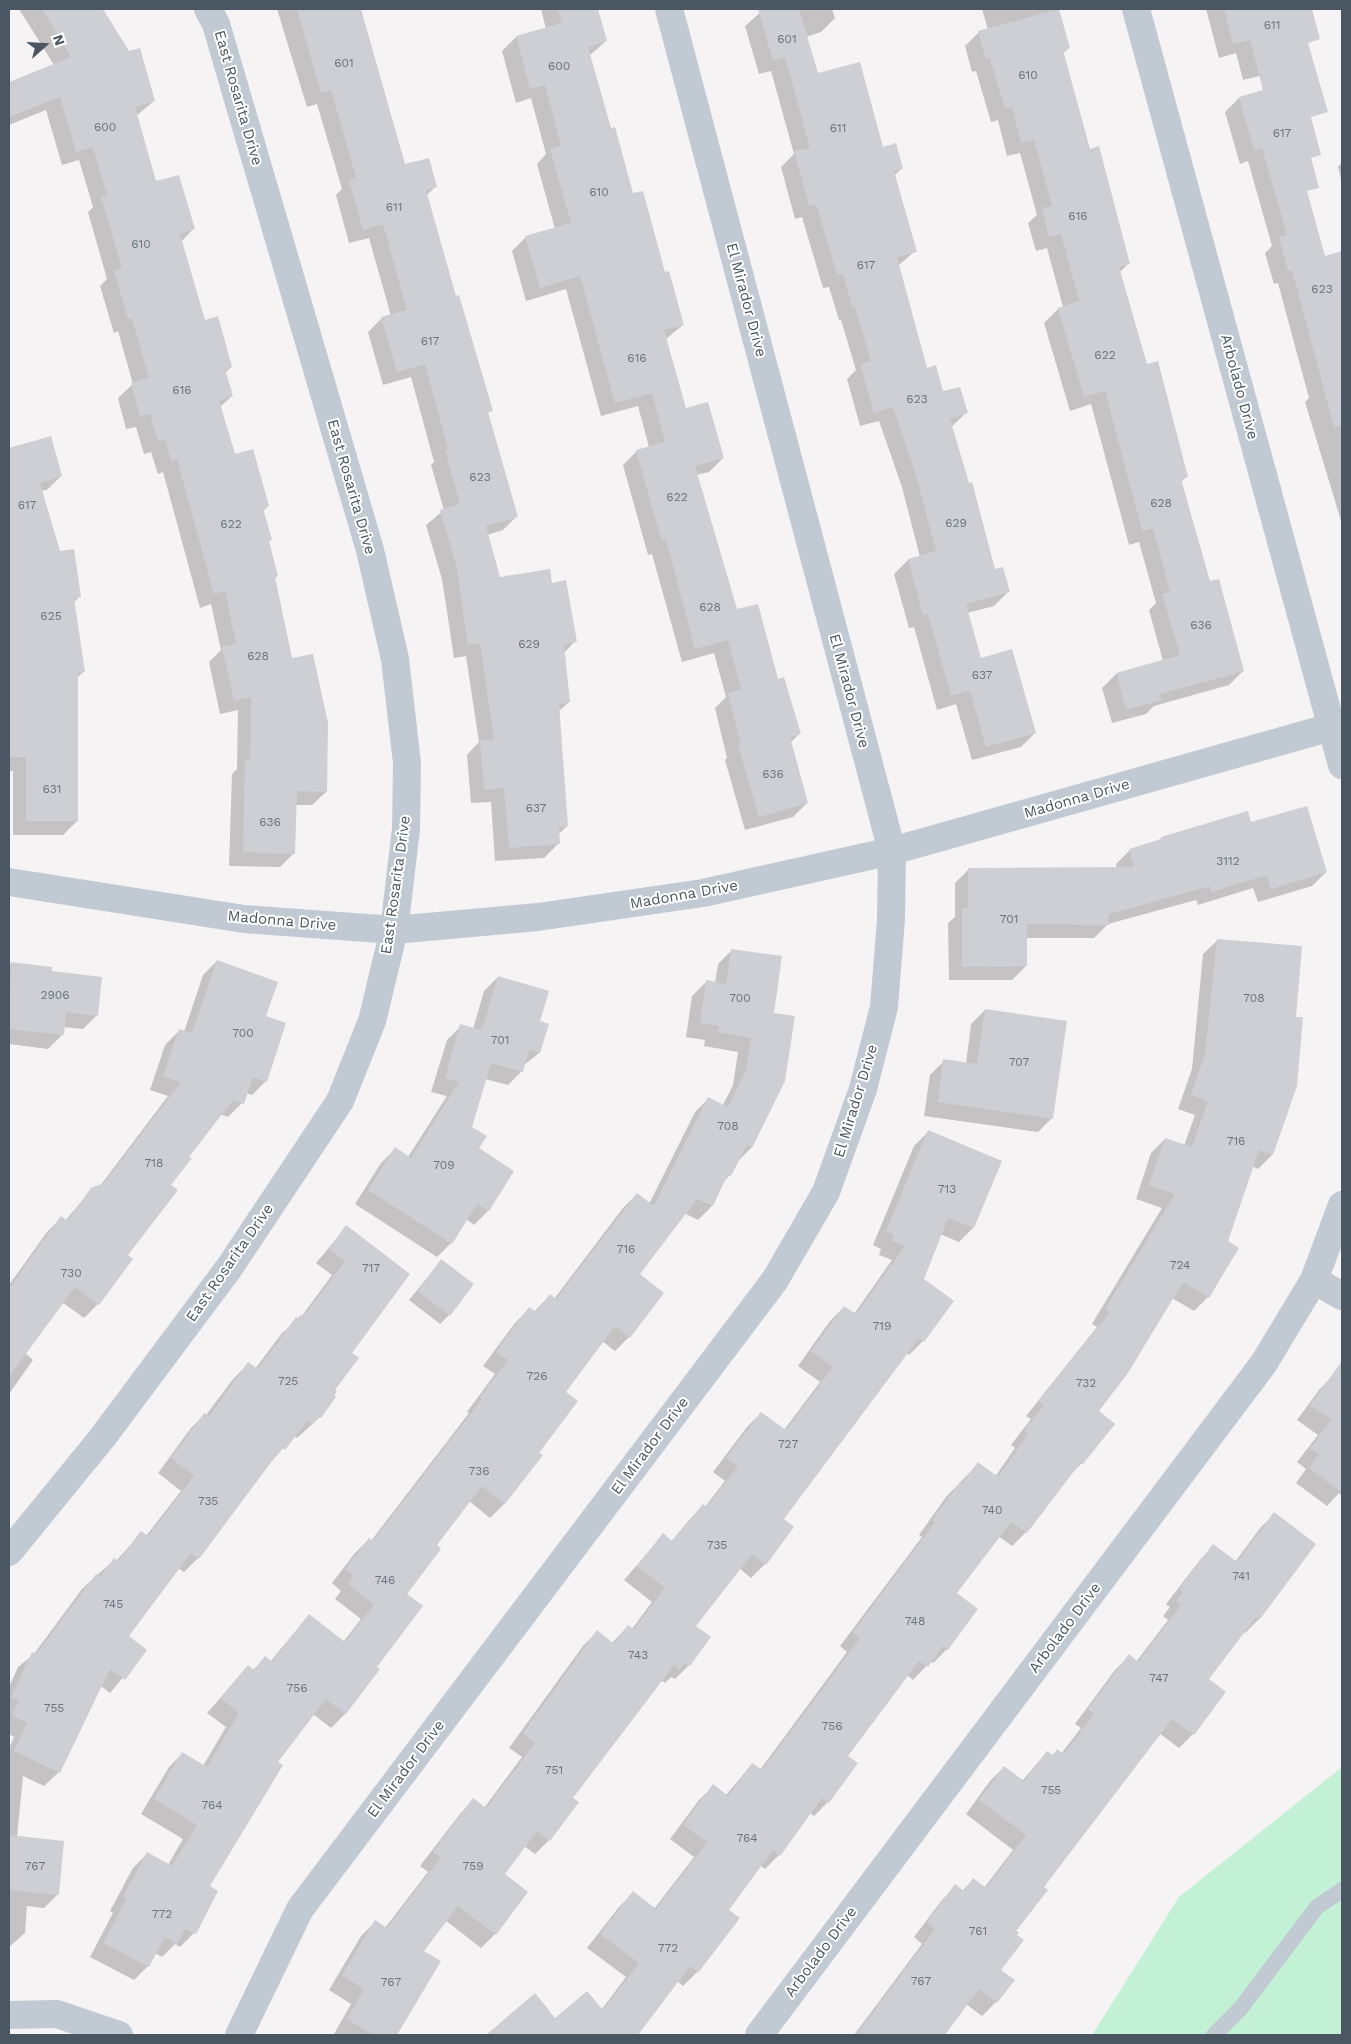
<!DOCTYPE html>
<html>
<head>
<meta charset="utf-8">
<style>
  body { margin:0 }
  #map { position:relative; width:1351px; height:2044px; overflow:hidden; background:#f5f3f3; font-family:"Work Sans",sans-serif }
  canvas { display:block }
  .frame { position:absolute; inset:0; border:10px solid #4a5661; pointer-events:none }
  .north { position:absolute; left:20px; top:20px; width:50px; height:50px; -webkit-text-stroke:4px #fff; paint-order:stroke; rotate:71deg; font-size:14px; font-weight:700; line-height:20px; text-align:center; color:#4a5661 }
  .north::after { content:''; display:block; margin:auto; width:18px; height:22px; background:#4a5661; clip-path:polygon(50% 0,100% 100%,50% 72%,0 100%) }
</style>
</head>
<body>
<div id="map">
<canvas width="1351" height="2044"></canvas>
<div class="frame"></div>
<div class="north">N</div>
</div>
<script>
const g = document.querySelector('canvas').getContext('2d');
g.lineJoin = 'round';
function fill(path, color) { g.fillStyle = color; g.fill(path, 'evenodd'); }
const shape = rows => new Path2D(rows.map(r => 'M' + r).join(''));
function stroke(path, color, width, dash) { g.strokeStyle = color; g.lineWidth = width; g.lineCap = dash ? 'butt' : 'round'; g.setLineDash(dash || []); g.stroke(path); }
function label(font, color, halo, rows, align = 'center') {
  g.font = font + ' "Work Sans",sans-serif'; g.lineWidth = 4; g.setLineDash([]); g.textBaseline = 'middle'; g.strokeStyle = halo; g.fillStyle = color; for (const [text, x, y, turn = 0] of rows) {
    g.save(); g.translate(x, y); g.rotate((+turn || 0) * Math.PI / 180); g.textAlign = isNaN(turn) ? turn : align; if (halo) g.strokeText(text, 0, 0); g.fillText(text, 0, 0); g.restore();
  }
}
fill(shape([
  [1342,1767,1342,2035,1092,2035,1179,1897]
]), '#c3f1d5');
fill(shape([
  [19,9,102,9,129,53,154,101,136,116,155,183,193,229,181,242,204,322,231,367,225,373,232,396,220,407,234,455,268,506,263,511,271,540,268,542,277,576,274,579,291,660,326,792,312,805,295,805,294,853,280,867,229,866,232,774,237,769,238,710,220,714,209,662,221,650,211,604,200,608,163,472,158,474,151,452,144,454,136,427,126,429,118,398,133,384,118,331,114,333,100,286,107,279,88,212,93,207,79,160,62,165,46,110,9,125,9,83,54,65],
  [277,9,360,9,405,166,436,186,426,196,455,298,491,410,487,414,517,516,503,530,487,535,499,578,551,584,575,641,564,653,569,702,558,712,567,826,558,835,558,844,544,858,495,861,491,802,471,803,467,755,479,742,466,656,454,658,442,579,426,525,444,510,431,465,434,462,411,377,383,385,368,332,382,318,391,316,369,238,349,243,336,195,342,189,317,104,307,107],
  [541,9,597,9,606,41,589,56,610,130,632,195,683,325,666,339,685,410,723,458,709,472,696,475,736,611,777,681,799,734,790,743,807,803,793,817,745,830,725,760,727,758,715,708,726,697,714,653,682,662,652,554,648,555,623,465,637,451,649,447,638,406,601,416,566,289,526,301,512,251,526,237,555,229,537,164,546,154,531,98,516,103,502,51,516,37,546,29],
  [761,9,832,9,835,18,821,32,806,37,817,75,902,168,894,176,915,251,898,266,927,369,942,393,966,413,951,427,995,570,1008,592,994,606,967,613,980,660,1035,733,1021,747,972,760,956,704,937,710,914,627,909,628,894,574,908,560,920,557,902,487,879,421,860,426,847,379,856,370,841,320,839,320,829,287,823,288,802,217,795,219,781,167,794,154,771,71,759,74,745,26,762,11],
  [982,9,1058,9,1069,48,1062,54,1089,150,1128,264,1119,273,1146,366,1187,476,1181,482,1209,583,1243,671,1229,685,1154,706,1146,714,1112,723,1102,688,1116,674,1163,661,1149,610,1156,603,1139,542,1129,545,1091,404,1070,411,1044,323,1058,309,1063,307,1047,248,1036,251,1028,223,1037,215,1020,153,1007,156,998,120,991,122,976,71,972,72,965,46,979,32,988,30],
  [1206,9,1275,9,1289,58,1275,72,1243,80,1236,53,1219,58],
  [1278,87,1324,257,1342,252,1342,524,1305,402,1309,398,1278,283,1274,284,1265,253,1272,246,1248,161,1240,164,1225,112,1239,98],
  [1342,162,1342,183,1338,167],
  [50,438,61,476,47,490,41,491,59,552,79,597,74,602,83,672,77,678,77,821,63,835,13,835,13,771,9,771,9,450],
  [1251,823,1326,872,1312,886,1258,902,1253,888,1198,905,1196,900,1108,924,1094,938,1026,938,1026,966,1012,980,949,980,948,923,955,917,955,883,969,869,1117,869,1116,864,1130,850,1158,841,1161,838],
  [1218,940,1272,1155,1258,1169,1252,1166,1226,1242,1237,1248,1208,1297,1194,1311,1172,1298,1097,1411,1082,1463,1068,1477,1026,1532,1012,1546,998,1536,955,1594,947,1649,933,1663,931,1661,913,1680,907,1675,847,1756,828,1802,814,1816,810,1813,779,1855,765,1869,760,1865,727,1911,697,1972,683,1986,677,1981,636,2035,488,2035,492,2032,602,2009,626,1977,587,1948,619,1907,633,1893,654,1909,694,1857,670,1839,699,1800,713,1786,726,1795,752,1764,760,1770,847,1652,840,1646,922,1537,919,1535,946,1497,978,1464,995,1477,1015,1448,1011,1445,1031,1419,1026,1416,1097,1327,1092,1324,1162,1208,1136,1199,1151,1153,1165,1139,1184,1146,1195,1115,1178,1109,1192,1069,1203,954],
  [732,950,772,1014,784,1081,751,1148,737,1162,730,1175,723,1182,712,1206,698,1220,684,1213,638,1274,629,1337,615,1351,602,1341,564,1393,537,1453,541,1455,504,1504,490,1518,469,1501,435,1546,406,1594,376,1667,379,1670,345,1714,331,1728,313,1714,276,1762,208,1887,194,1933,180,1947,175,1944,162,1957,155,1953,148,1966,134,1980,90,1957,113,1913,110,1911,133,1868,147,1854,168,1865,183,1839,141,1814,169,1767,183,1753,203,1766,226,1727,207,1713,248,1667,253,1670,265,1658,270,1662,309,1615,343,1642,361,1619,335,1599,341,1591,332,1583,355,1553,369,1539,371,1541,469,1413,467,1412,495,1374,483,1366,515,1323,529,1309,534,1312,550,1295,554,1299,623,1208,637,1194,649,1204,695,1112,709,1098,723,1105,733,1085,738,1052,704,1046,705,1040,686,1037,692,996,706,982,715,983,718,964],
  [217,961,265,1017,266,1081,252,1095,246,1093,242,1103,228,1117,220,1114,187,1157,98,1304,84,1318,62,1302,25,1353,33,1360,9,1394,9,1285,47,1232,61,1218,65,1221,92,1189,100,1186,168,1096,150,1090,165,1045,179,1031,184,1032,203,975],
  [11,963,50,972,97,1015,83,1029,63,1027,62,1035,48,1049,9,1044,9,965],
  [498,977,538,1022,547,1025,539,1053,523,1066,522,1071,508,1085,485,1079,471,1127,477,1149,513,1172,488,1211,474,1225,466,1219,451,1243,437,1257,355,1204,381,1163,395,1149,408,1157,447,1096,431,1092,447,1040,461,1026,473,1029,484,991],
  [985,1010,1052,1118,1038,1132,924,1116,930,1075,944,1061,966,1064,971,1024],
  [928,1132,1001,1162,973,1228,959,1242,940,1234,922,1279,923,1341,909,1355,907,1353,782,1520,765,1564,751,1578,739,1568,694,1626,689,1665,675,1679,671,1677,665,1683,661,1680,572,1798,549,1840,535,1854,524,1846,503,1875,495,1934,481,1948,445,1920,422,1951,440,1962,395,2035,334,2034,351,2004,329,1990,361,1936,375,1922,385,1928,428,1872,420,1866,460,1814,473,1800,484,1808,522,1757,509,1748,583,1646,597,1632,612,1643,628,1626,632,1629,652,1602,624,1580,663,1535,671,1542,689,1520,703,1506,705,1507,725,1481,713,1472,747,1427,761,1413,784,1430,820,1382,798,1366,830,1321,844,1307,854,1314,892,1260,879,1255,881,1249,873,1245,914,1146],
  [346,1227,350,1353,333,1391,334,1397,320,1417,297,1438,294,1436,270,1463,198,1558,184,1572,178,1568,127,1636,146,1650,110,1693,101,1686,59,1772,44,1786,23,1776,17,1837,58,1894,44,1908,27,1906,25,1933,9,1947,9,1749,14,1737,9,1734,9,1687,18,1667,34,1654,82,1589,114,1560,116,1561,141,1533,146,1536,181,1491,158,1473,191,1428,205,1414,206,1415,234,1378,248,1364,255,1369,282,1333,301,1317,332,1275,316,1263],
  [441,1261,449,1315,440,1324,409,1300],
  [1333,1376,1342,1383,1342,1496,1339,1493,1327,1506,1296,1483,1306,1469,1297,1462,1318,1435,1297,1420,1319,1390],
  [1275,1514,1315,1544,1259,1619,1245,1633,1243,1631,1207,1680,1193,1734,1179,1748,1159,1733,1043,1887,1015,1931,1000,1970,996,2002,982,2016,966,2004,943,2035,854,2035,922,1944,914,1937,942,1900,956,1886,962,1891,973,1880,984,1888,1013,1850,966,1814,990,1781,1004,1767,1022,1781,1047,1752,1052,1756,1061,1754,1081,1728,1075,1724,1115,1670,1129,1656,1136,1662,1168,1620,1163,1616,1170,1607,1166,1604,1200,1560,1213,1546,1235,1562,1261,1527]
]), '#0003');
fill(shape([
  [42,9,103,9,129,51,140,48,155,101,135,107,156,181,179,175,195,229,180,234,205,320,218,316,232,367,225,369,233,396,219,400,235,454,253,449,269,506,263,508,272,540,269,541,278,576,275,577,292,658,313,654,328,723,327,792,297,791,295,854,243,852,245,759,250,760,251,697,234,701,222,647,236,644,225,591,214,594,177,459,171,461,165,439,158,441,150,414,140,416,131,383,149,378,132,318,128,319,114,271,122,268,101,197,107,195,93,147,76,152,60,97,9,117,9,82,71,57],
  [297,9,361,9,405,164,429,158,437,187,426,190,456,296,459,295,493,411,488,412,518,517,486,526,500,577,550,569,552,583,566,580,577,642,564,644,570,702,559,704,568,826,559,827,560,844,509,848,504,788,484,790,480,740,494,739,480,643,468,645,456,564,440,510,460,504,445,450,448,449,425,364,397,372,381,317,407,310,383,224,363,230,349,180,356,178,331,90,321,93],
  [558,9,598,9,607,41,588,47,611,128,615,127,633,193,643,191,665,272,669,271,684,325,664,330,686,408,708,402,724,458,695,466,737,609,758,604,778,679,784,677,801,734,790,737,808,803,759,817,738,745,741,745,728,693,741,689,728,640,695,649,666,540,662,542,636,450,665,442,652,393,615,403,580,276,540,288,525,236,571,223,550,149,561,146,545,85,530,89,516,36,562,23],
  [758,9,799,9,818,73,860,62,883,147,896,143,903,169,894,171,917,252,897,257,927,368,936,365,943,391,960,387,968,413,950,419,969,483,972,482,995,569,1003,567,1010,592,966,604,981,658,1012,649,1036,733,986,747,970,691,951,696,928,614,923,615,908,559,936,551,915,472,893,407,874,413,860,364,871,361,855,307,852,307,843,274,837,275,816,204,809,206,794,151,810,148,785,57,773,61],
  [1059,9,1070,48,1063,50,1090,149,1099,146,1130,264,1119,267,1147,364,1158,361,1188,477,1181,479,1210,581,1219,579,1244,671,1160,694,1161,700,1126,710,1116,673,1180,655,1162,594,1170,592,1153,528,1142,531,1105,391,1084,397,1058,308,1079,301,1061,234,1049,237,1042,208,1052,206,1034,140,1021,143,1012,107,1005,109,990,58,986,59,978,31],
  [1224,9,1312,9,1320,39,1308,43,1328,112,1311,117,1321,155,1311,158,1319,188,1307,191,1325,256,1342,251,1342,426,1334,427,1292,270,1288,271,1279,237,1287,235,1262,148,1254,150,1239,97,1263,90,1250,40,1233,44],
  [51,436,62,476,40,483,60,551,74,549,81,597,74,598,85,672,78,673,78,821,26,821,26,757,9,757,9,448],
  [1307,806,1327,872,1271,889,1267,875,1211,892,1210,886,1109,914,1109,925,1027,924,1027,966,962,967,962,908,968,908,968,868,1134,867,1129,849,1161,839,1161,837,1248,811,1251,822],
  [1217,939,1302,946,1296,1017,1303,1017,1297,1086,1273,1155,1259,1150,1228,1241,1239,1248,1209,1298,1183,1282,1128,1373,1099,1411,1115,1424,1083,1464,1081,1462,1027,1533,1011,1522,957,1593,978,1609,948,1650,943,1646,928,1667,919,1661,848,1756,858,1763,829,1803,822,1798,780,1856,773,1850,729,1910,740,1918,698,1973,690,1966,638,2035,486,2035,535,1993,555,2018,587,1991,603,2010,639,1963,600,1934,633,1891,656,1909,707,1842,683,1825,713,1784,728,1796,752,1763,762,1770,860,1638,853,1632,935,1522,932,1520,960,1482,962,1483,978,1462,998,1477,1028,1434,1024,1430,1044,1405,1039,1401,1110,1312,1105,1309,1175,1194,1149,1185,1165,1138,1192,1147,1208,1101,1191,1095,1205,1054],
  [731,949,782,956,774,1013,795,1016,785,1081,752,1148,747,1145,731,1176,728,1174,713,1206,697,1199,640,1274,664,1293,630,1338,615,1326,566,1392,578,1401,539,1453,543,1455,505,1504,482,1486,437,1545,441,1549,407,1594,423,1606,377,1667,380,1669,346,1714,326,1699,278,1762,283,1765,210,1886,218,1891,196,1934,185,1929,177,1944,165,1937,149,1967,103,1943,127,1898,123,1897,147,1852,172,1866,197,1825,154,1799,182,1752,207,1767,239,1713,220,1698,248,1665,254,1670,265,1656,272,1662,309,1614,345,1642,374,1605,348,1584,354,1576,345,1569,369,1538,373,1541,482,1399,480,1397,508,1360,496,1352,529,1307,536,1312,550,1294,556,1299,637,1193,654,1206,708,1097,728,1107,746,1070,751,1038,718,1032,719,1026,700,1023,706,980,726,984],
  [217,960,278,982,266,1016,286,1023,267,1082,253,1077,244,1104,233,1100,189,1157,192,1158,171,1185,178,1190,128,1255,133,1259,99,1305,75,1287,9,1377,9,1288,61,1216,67,1221,91,1188,104,1183,181,1082,163,1076,179,1029,192,1033],
  [11,962,52,967,52,971,102,977,98,1016,66,1012,64,1035,9,1029],
  [498,976,549,991,540,1021,549,1024,540,1053,529,1050,523,1072,491,1063,472,1127,487,1136,479,1148,514,1171,489,1211,477,1204,452,1244,368,1190,395,1147,411,1158,459,1082,445,1078,460,1024,482,1030],
  [985,1009,1067,1021,1053,1119,938,1102,943,1059,977,1064],
  [928,1130,1002,1161,974,1228,948,1218,924,1279,954,1301,924,1342,919,1338,784,1519,794,1527,766,1565,752,1554,696,1626,711,1637,690,1666,685,1663,680,1670,674,1665,573,1798,579,1802,550,1841,537,1831,505,1874,528,1892,496,1935,458,1906,424,1951,441,1961,397,2035,373,2035,347,2019,364,1989,342,1975,375,1920,387,1928,441,1857,433,1852,473,1798,486,1808,535,1743,523,1733,597,1630,614,1644,628,1625,634,1629,665,1588,637,1566,663,1533,672,1541,703,1504,707,1507,738,1466,726,1458,761,1412,786,1430,833,1367,811,1351,844,1306,856,1314,905,1246,892,1241,894,1235,886,1231],
  [346,1225,410,1274,352,1353,359,1358,335,1390,337,1392,334,1396,336,1397,321,1418,319,1416,312,1425,307,1421,285,1450,283,1448,278,1453,199,1559,191,1553,129,1636,147,1650,125,1680,110,1669,60,1773,14,1751,27,1723,12,1715,19,1701,11,1697,32,1652,36,1654,96,1574,100,1577,114,1558,118,1561,141,1531,148,1536,194,1476,171,1458,204,1413,209,1416,248,1362,258,1369,296,1317,298,1318,300,1315,303,1317,345,1261,329,1249],
  [441,1259,474,1284,450,1316,418,1291],
  [1342,1361,1342,1493,1309,1468,1319,1454,1310,1448,1331,1420,1310,1405],
  [1274,1512,1316,1544,1260,1619,1256,1617,1209,1679,1226,1692,1194,1735,1172,1719,1044,1887,1048,1890,1016,1931,1019,1932,1017,1935,1024,1940,1001,1970,1015,1980,997,2003,979,1989,945,2035,856,2035,935,1929,927,1922,955,1884,964,1891,973,1878,986,1888,1026,1835,979,1800,1004,1766,1024,1781,1047,1751,1053,1755,1057,1749,1064,1754,1094,1714,1088,1709,1129,1654,1138,1662,1181,1605,1176,1601,1183,1593,1179,1589,1213,1544,1237,1562],
  [9,1835,64,1841,59,1895,9,1890]
]), '#cdcfd5');
stroke(shape([
  [1214,2035,1240,2009,1317,1907,1342,1890]
]), '#c1cad2', 16);
stroke(shape([
  [1136,9,1342,765],
  [9,882,244,919,394,930,538,917,703,893,892,851,1342,724],
  [1314,1280,1342,1296],
  [9,1552,102,1438,229,1268,340,1101,372,1021,394,930,406,829,407,763,395,659,370,550,216,24,208,9],
  [9,2015,57,2014,119,2035],
  [239,2035,300,1909,775,1280,826,1192,863,1089,884,1007,891,920,892,851,669,9],
  [759,2035,1264,1363,1314,1280,1342,1205]
]), '#c1cad2', 28);
label('12px', '#6b747e', null, [
  ["611",1272,25],
  ["601",787,39],
  ["601",344,63],
  ["600",559,66],
  ["610",1028,75],
  ["600",105,127],
  ["611",838,128],
  ["617",1282,133],
  ["610",599,192],
  ["611",394,207],
  ["616",1078,216],
  ["610",141,244],
  ["617",866,265],
  ["623",1322,289],
  ["617",430,341],
  ["622",1105,355],
  ["616",637,358],
  ["616",182,390],
  ["623",917,399],
  ["623",480,477],
  ["622",677,497],
  ["628",1161,503],
  ["617",27,505],
  ["629",956,523],
  ["622",231,524],
  ["628",710,607],
  ["625",51,616],
  ["636",1201,625],
  ["629",529,644],
  ["628",258,656],
  ["637",982,675],
  ["636",773,774],
  ["631",52,789],
  ["637",536,808],
  ["636",270,822],
  ["3112",1228,861],
  ["701",1009,919],
  ["2906",55,995],
  ["700",740,998],
  ["708",1254,998],
  ["700",243,1033],
  ["701",500,1040],
  ["707",1019,1062],
  ["708",728,1126],
  ["716",1236,1141],
  ["718",154,1163],
  ["709",444,1165],
  ["713",947,1189],
  ["716",626,1249],
  ["724",1180,1265],
  ["717",371,1268],
  ["730",71,1273],
  ["719",882,1326],
  ["726",537,1376],
  ["725",288,1381],
  ["732",1086,1383],
  ["727",788,1444],
  ["736",479,1471],
  ["735",208,1501],
  ["740",992,1510],
  ["735",717,1545],
  ["741",1241,1576],
  ["746",385,1580],
  ["745",113,1604],
  ["748",915,1621],
  ["743",638,1655],
  ["747",1159,1678],
  ["756",297,1688],
  ["755",54,1708],
  ["756",832,1726],
  ["751",554,1770],
  ["755",1051,1790],
  ["764",212,1805],
  ["764",747,1838],
  ["767",35,1866],
  ["759",473,1866],
  ["772",162,1914],
  ["761",978,1931],
  ["772",668,1948],
  ["767",921,1981],
  ["767",391,1982]
]);
label('15px', '#4a5661', '#fff', [
  ["East Rosarita Drive",238,98,74],
  ["El Mirador Drive",746,300,75],
  ["Arbolado Drive",1239,387,75],
  ["East Rosarita Drive",351,487,74],
  ["El Mirador Drive",849,691,75],
  ["Madonna Drive",1077,799,-16],
  ["East Rosarita Drive",396,885,-82],
  ["Madonna Drive",684,895,-10],
  ["Madonna Drive",282,921,5],
  ["El Mirador Drive",856,1101,-73],
  ["East Rosarita Drive",230,1263,-55],
  ["El Mirador Drive",650,1446,-53],
  ["Arbolado Drive",1065,1628,-53],
  ["El Mirador Drive",406,1769,-53],
  ["Arbolado Drive",821,1952,-53]
]);
</script>
</body>
</html>
